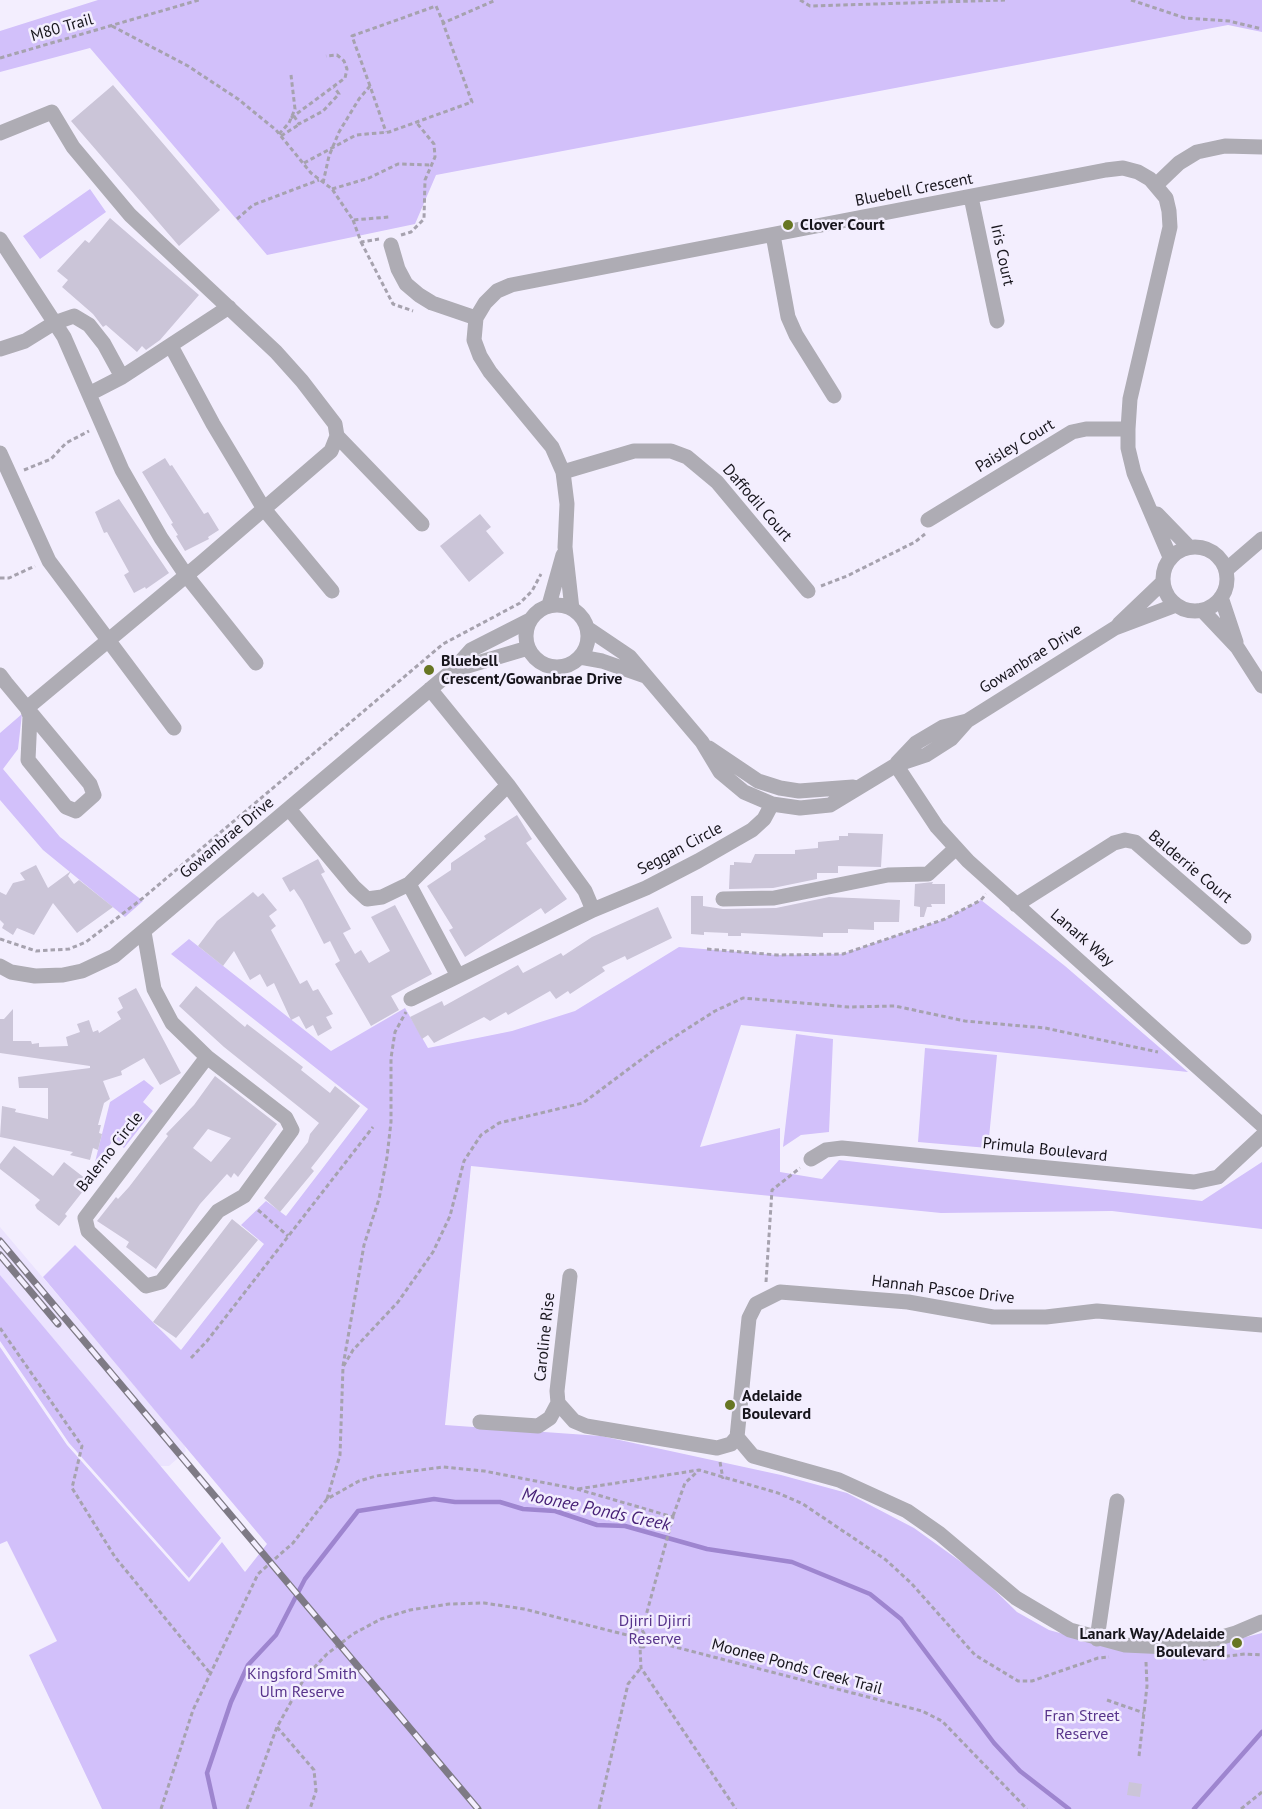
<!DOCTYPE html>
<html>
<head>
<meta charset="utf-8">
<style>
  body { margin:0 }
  canvas { display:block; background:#f3eefe }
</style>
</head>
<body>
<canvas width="1262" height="1809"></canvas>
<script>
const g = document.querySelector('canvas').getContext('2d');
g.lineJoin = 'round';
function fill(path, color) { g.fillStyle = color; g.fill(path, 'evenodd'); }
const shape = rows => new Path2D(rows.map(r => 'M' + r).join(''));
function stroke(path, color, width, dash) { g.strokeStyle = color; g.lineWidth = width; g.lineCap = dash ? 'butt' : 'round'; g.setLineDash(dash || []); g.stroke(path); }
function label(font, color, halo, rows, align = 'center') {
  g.font = font + ' "PT Sans",sans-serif'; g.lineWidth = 5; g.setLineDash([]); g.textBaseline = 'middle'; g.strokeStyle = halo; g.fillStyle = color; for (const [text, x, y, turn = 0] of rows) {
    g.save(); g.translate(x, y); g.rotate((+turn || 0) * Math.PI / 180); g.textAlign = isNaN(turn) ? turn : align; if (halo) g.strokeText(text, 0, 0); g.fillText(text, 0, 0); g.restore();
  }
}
fill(shape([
  [0,1227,184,1444,186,1451,169,1466,160,1466,0,1275]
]), '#ebe3fe');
fill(shape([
  [98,0,1262,0,1262,32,1228,25,436,175,415,224,267,255,90,48,0,72,0,31],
  [90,189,106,212,40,259,23,236],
  [22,714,18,749,3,769,60,837,143,901,125,917,43,850,0,800,0,733],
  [981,900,1065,966,1188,1072,741,1025,700,1147,780,1128,780,1172,822,1179,839,1160,1202,1201,1262,1162,1262,1229,1112,1211,941,1213,471,1166,445,1425,601,1436,781,1475,847,1493,914,1528,978,1574,1017,1612,1049,1630,1092,1642,1238,1639,1262,1633,1262,1809,102,1809,29,1655,57,1641,7,1541,0,1544,0,1347,67,1445,189,1582,222,1542,245,1572,267,1544,43,1277,75,1245,181,1350,264,1244,241,1225,266,1201,286,1216,368,1109,171,954,189,939,331,1051,405,1008,428,1048,512,1031,575,1011,679,947,777,955,843,954,945,919],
  [796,1034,833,1039,829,1132,801,1135,783,1147],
  [925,1048,997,1055,988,1148,918,1142],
  [144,1080,154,1088,143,1102,153,1111,124,1148,114,1140,95,1162,110,1102],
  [0,1275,221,1538,189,1578,69,1443,0,1341]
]), '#d2c0fa');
stroke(shape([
  [215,1809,207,1773,231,1702,248,1665,276,1635,305,1579,358,1511,434,1499,455,1502,500,1502,523,1509,555,1511,597,1525,625,1526,707,1549,792,1562,870,1594,901,1619,994,1743,1020,1771,1069,1809],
  [1194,1809,1262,1732]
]), '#9e85cf', 4.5);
fill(shape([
  [113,85,220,210,179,246,71,121],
  [110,218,199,295,160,340,146,350,142,346,137,352,106,325,103,327,93,314,62,287,68,280,57,271,85,240,89,243],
  [165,458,170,466,172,465,204,514,208,512,219,530,208,537,209,539,185,551,176,536,178,535,171,524,173,523,142,472],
  [119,499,169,573,146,589,145,587,134,593,124,575,129,572,107,532,104,533,95,512],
  [480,514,491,527,486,531,504,553,469,582,440,546],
  [517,815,532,839,526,843,567,899,545,914,541,908,465,957,449,930,453,928,427,886,451,870,451,863,486,839,484,836,487,834],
  [848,833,883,834,881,867,838,866,838,873,817,873,817,879,773,888,729,889,730,865,734,865,734,862,751,863,755,854,795,854,795,850,818,848,818,842,839,840,839,836,848,836],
  [318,859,325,872,321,874,351,929,343,933,355,954,361,950,369,963,390,951,371,917,395,905,432,974,391,996,399,1010,371,1026,335,964,340,961,330,941,324,944,302,901,294,889,290,892,282,878],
  [36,865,48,888,71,871,68,876,74,884,79,880,113,907,77,933,53,903,34,935,17,928,13,935,2,928,4,924,0,920,0,892,6,895,13,883,25,880,20,873],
  [933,882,932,884,945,884,945,904,931,904,932,907,927,907,924,917,920,917,920,907,914,906,915,884],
  [253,892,258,897,263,893,277,910,269,916,276,926,271,930,300,984,307,980,313,991,318,989,333,1014,326,1017,332,1028,318,1036,313,1025,306,1029,299,1016,291,1020,274,983,267,987,260,974,250,980,234,951,223,966,198,946,217,921],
  [691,896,703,896,703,906,723,909,776,908,829,897,900,900,899,922,874,922,874,930,848,929,848,933,823,933,823,937,741,933,741,936,728,936,728,933,704,932,704,935,691,934],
  [658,907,672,938,627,960,625,956,602,967,605,971,570,994,568,991,556,999,550,991,508,1015,506,1012,490,1021,484,1017,434,1043,428,1035,422,1039,410,1017,442,1001,444,1006,518,965,523,973,561,953,563,956,592,937],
  [196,986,245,1027,247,1024,303,1067,301,1070,330,1093,335,1086,360,1106,311,1168,314,1171,280,1212,264,1198,308,1142,310,1134,319,1123,224,1047,179,1006],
  [136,988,181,1073,160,1085,144,1058,121,1071,122,1075,103,1081,110,1099,104,1103,98,1125,101,1125,99,1133,102,1134,98,1150,93,1148,90,1160,70,1155,73,1152,0,1137,2,1106,16,1109,15,1112,48,1119,48,1088,19,1088,18,1077,90,1068,90,1066,0,1053,0,1019,4,1019,13,1009,13,1041,31,1041,32,1044,39,1043,39,1047,68,1046,66,1037,80,1032,77,1024,89,1020,93,1032,98,1030,99,1033,121,1019,117,1012,123,1008,118,998],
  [215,1076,277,1124,238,1177,234,1173,231,1178,227,1174,200,1204,156,1269,126,1247,129,1242,97,1221,116,1197,118,1199,129,1187,168,1136,166,1134,194,1105],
  [208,1129,231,1138,211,1162,193,1148],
  [14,1146,53,1176,64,1162,86,1179,83,1183,87,1186,65,1214,67,1216,59,1226,37,1209,35,1205,40,1200,0,1169,0,1164],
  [232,1219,258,1240,176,1338,153,1322],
  [1129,1782,1142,1784,1140,1797,1127,1795]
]), '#cbc5d8');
stroke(shape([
  [800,0,810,6,1005,0],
  [1131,0,1185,18,1229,21,1262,29],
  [112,26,188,66,238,99,276,130,311,173,332,189,353,220,389,217],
  [0,58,199,0],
  [370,86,352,36,436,6,443,22],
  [294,116,299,124,323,111,339,94,334,87],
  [291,118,345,78,347,69,344,61,337,55,326,56],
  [279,134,289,123,295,109,291,75],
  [281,136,300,124],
  [304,163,356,135,389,132,472,102,443,23,496,0],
  [323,183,329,156,339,132,359,99,370,86,386,132],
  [332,189,369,178,398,164,432,165],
  [237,219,253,205,319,180],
  [353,220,361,242,379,239],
  [401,235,411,232,424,219,425,180,435,157,434,144,416,122],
  [361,242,393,304,413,311],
  [24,470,51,459,66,443,89,431],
  [0,578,9,578,35,566],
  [821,586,847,576,915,542,925,534],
  [0,939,36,951,69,949,86,942,143,898,443,644,520,603,532,591,541,574],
  [707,949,777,955,843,954,945,919,981,900,986,894],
  [258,1210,288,1236],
  [766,1282,772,1190,800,1168],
  [0,1328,82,1446,72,1488,115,1557,210,1673],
  [191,1358,207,1341,373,1127],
  [343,1366,364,1245,379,1199,387,1157,391,1122,391,1058,395,1032,406,1012],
  [720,1462,723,1479],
  [578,1489,699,1470,778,1493,803,1504,886,1560,911,1583,975,1655,1018,1681,1032,1681,1098,1658,1109,1657],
  [327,1499,340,1455,343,1367,353,1350,398,1302,433,1252,450,1216,464,1161,481,1135,499,1123,583,1103,654,1050,715,1011,743,998,849,1007,895,1006,965,1021,1045,1028,1158,1052],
  [673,1516,685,1483,698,1471],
  [631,1636,633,1644,640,1647],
  [648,1640,922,1711,942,1721,1027,1809],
  [648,1640,644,1647,640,1647,641,1668,736,1809],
  [1203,1659,1245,1654,1262,1655],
  [1107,1700,1144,1713],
  [277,1727,314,1770,316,1791,310,1809],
  [1139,1756,1147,1686,1146,1662],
  [161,1809,193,1710,258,1574,293,1543,327,1499,359,1481,376,1476,443,1467,484,1471,577,1489,673,1517,642,1630,648,1640],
  [247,1809,277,1727,305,1677,327,1654,353,1634,381,1619,410,1610,449,1604,484,1603,524,1609,631,1636,636,1630,642,1630],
  [599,1809,628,1684,640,1669],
  [1241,1809,1262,1792]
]), '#a6a2ae', 3, [4.5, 3]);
stroke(shape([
  [0,133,52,112,73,147,130,215,276,352,302,381,335,424,337,436,331,451,200,564,27,708],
  [1156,185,1179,163,1197,152,1225,146,1262,147],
  [971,197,997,321],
  [773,235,788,317,796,335,834,396],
  [0,239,64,337,122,470,161,538,186,575,256,663],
  [391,245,398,269,406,284,419,295,432,303,476,318],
  [171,346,213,424,264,509,332,591],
  [0,349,25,341,54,323,74,316,89,325,104,344,122,377],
  [89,394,122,377,229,307],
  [337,436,422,524],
  [0,453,49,561,174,728],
  [563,472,634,451,671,451,687,457,717,482,808,591],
  [1157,514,1189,547],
  [928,520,1072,432,1086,429,1128,429],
  '1163 579a32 32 0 1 1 64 0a32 32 0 1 1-64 0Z',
  [1226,570,1262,539],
  [1221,597,1236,642],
  [549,605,563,555],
  '526 636a31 31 0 1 1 62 0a31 31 0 1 1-62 0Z',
  [572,609,565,547,567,504,563,472,552,447,490,372,480,356,474,340,476,318,485,303,497,291,511,285,1106,170,1123,168,1138,172,1150,179,1166,198,1169,211,1170,227,1130,399,1128,429,1128,448,1134,473,1170,557],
  [1202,610,1237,647,1262,686],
  [1119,624,1163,582],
  [587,628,630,657,702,742,720,772,744,792,772,804,800,808,830,805,896,765,926,755,951,739,967,721,1115,628,1176,605],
  [580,657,602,661,645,676],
  [454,670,528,648],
  [0,675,6,683,90,784,94,795,76,811,66,807,28,760,30,716,27,708],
  [430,689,508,785,585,891,593,910],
  [709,748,758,781,780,788,799,791,853,787],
  [897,763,916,743,943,727,967,721],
  [896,765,937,827,968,861,1262,1125],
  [289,809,354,887,367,899,382,897,409,884,508,785],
  [409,884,458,976],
  [723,899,774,898,888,875,928,874,955,849],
  [1016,905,1114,843,1125,840,1135,842,1244,937],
  [144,932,154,989,172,1023,207,1057,286,1118,292,1130,244,1196,218,1211,161,1282,146,1286,88,1231,85,1218,207,1057],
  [0,966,11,972,35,976,63,975,82,971,114,956,453,670,471,650,530,620],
  [411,999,593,910,646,888,698,861,752,830,764,819,772,804],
  [811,1159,826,1150,842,1148,1194,1182,1218,1177,1262,1136],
  [558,1403,557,1391,570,1276],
  [480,1422,538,1426,550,1418,558,1403,574,1421,586,1426,717,1448,731,1444,737,1437],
  [737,1437,749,1318,756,1304,780,1292,908,1302,993,1317,1046,1317,1097,1311,1262,1325],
  [737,1437,753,1456,839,1480,907,1511,940,1534,1016,1598,1070,1630,1125,1645,1168,1647,1198,1644,1236,1633,1262,1622],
  [1097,1639,1117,1501]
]), '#aeacb4', 15);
const rail = shape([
  [0,1241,478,1809],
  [0,1255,58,1324]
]);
stroke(rail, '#7e7a85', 7);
stroke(rail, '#f3eefe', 4.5, [14]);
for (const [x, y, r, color] of [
  [788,225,6,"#677623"],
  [429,670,6,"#677623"],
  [730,1405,6,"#677623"],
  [1237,1643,6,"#677623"]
]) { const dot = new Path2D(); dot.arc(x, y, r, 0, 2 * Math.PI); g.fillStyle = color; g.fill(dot); stroke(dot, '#f3eefe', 2); }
label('16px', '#17151c', '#f3eefe', [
  ["M80 Trail",62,28,-16],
  ["Bluebell Crescent",914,190,-11],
  ["Iris Court",1002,255,78],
  ["Paisley Court",1015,446,-31],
  ["Daffodil Court",757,503,49],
  ["Gowanbrae Drive",1031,659,-32],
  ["Gowanbrae Drive",227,838,-40],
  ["Seggan Circle",680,849,-28],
  ["Balderrie Court",1190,867,40],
  ["Lanark Way",1082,938,41],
  ["Primula Boulevard",1045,1150,6],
  ["Balerno Circle",110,1152,-52],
  ["Hannah Pascoe Drive",943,1290,7],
  ["Caroline Rise",545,1337,-84],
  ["Moonee Ponds Creek Trail",797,1667,15]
]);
label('bold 16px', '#17151c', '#f3eefe', [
  ["Clover Court",800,225],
  ["Bluebell",441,661],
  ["Crescent/Gowanbrae Drive",441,679],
  ["Adelaide",742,1396],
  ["Boulevard",742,1414],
  ["Lanark Way/Adelaide",1225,1634,"right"],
  ["Boulevard",1225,1652,"right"]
], 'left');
label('16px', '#57338b', '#f3eefe', [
  ["Djirri Djirri",655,1621],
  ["Reserve",655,1639],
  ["Kingsford Smith",302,1674],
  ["Ulm Reserve",302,1692],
  ["Fran Street",1082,1716],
  ["Reserve",1082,1734]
]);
label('italic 18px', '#451e75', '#f3eefe', [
  ["Moonee Ponds Creek",596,1510,12]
]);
</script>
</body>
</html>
